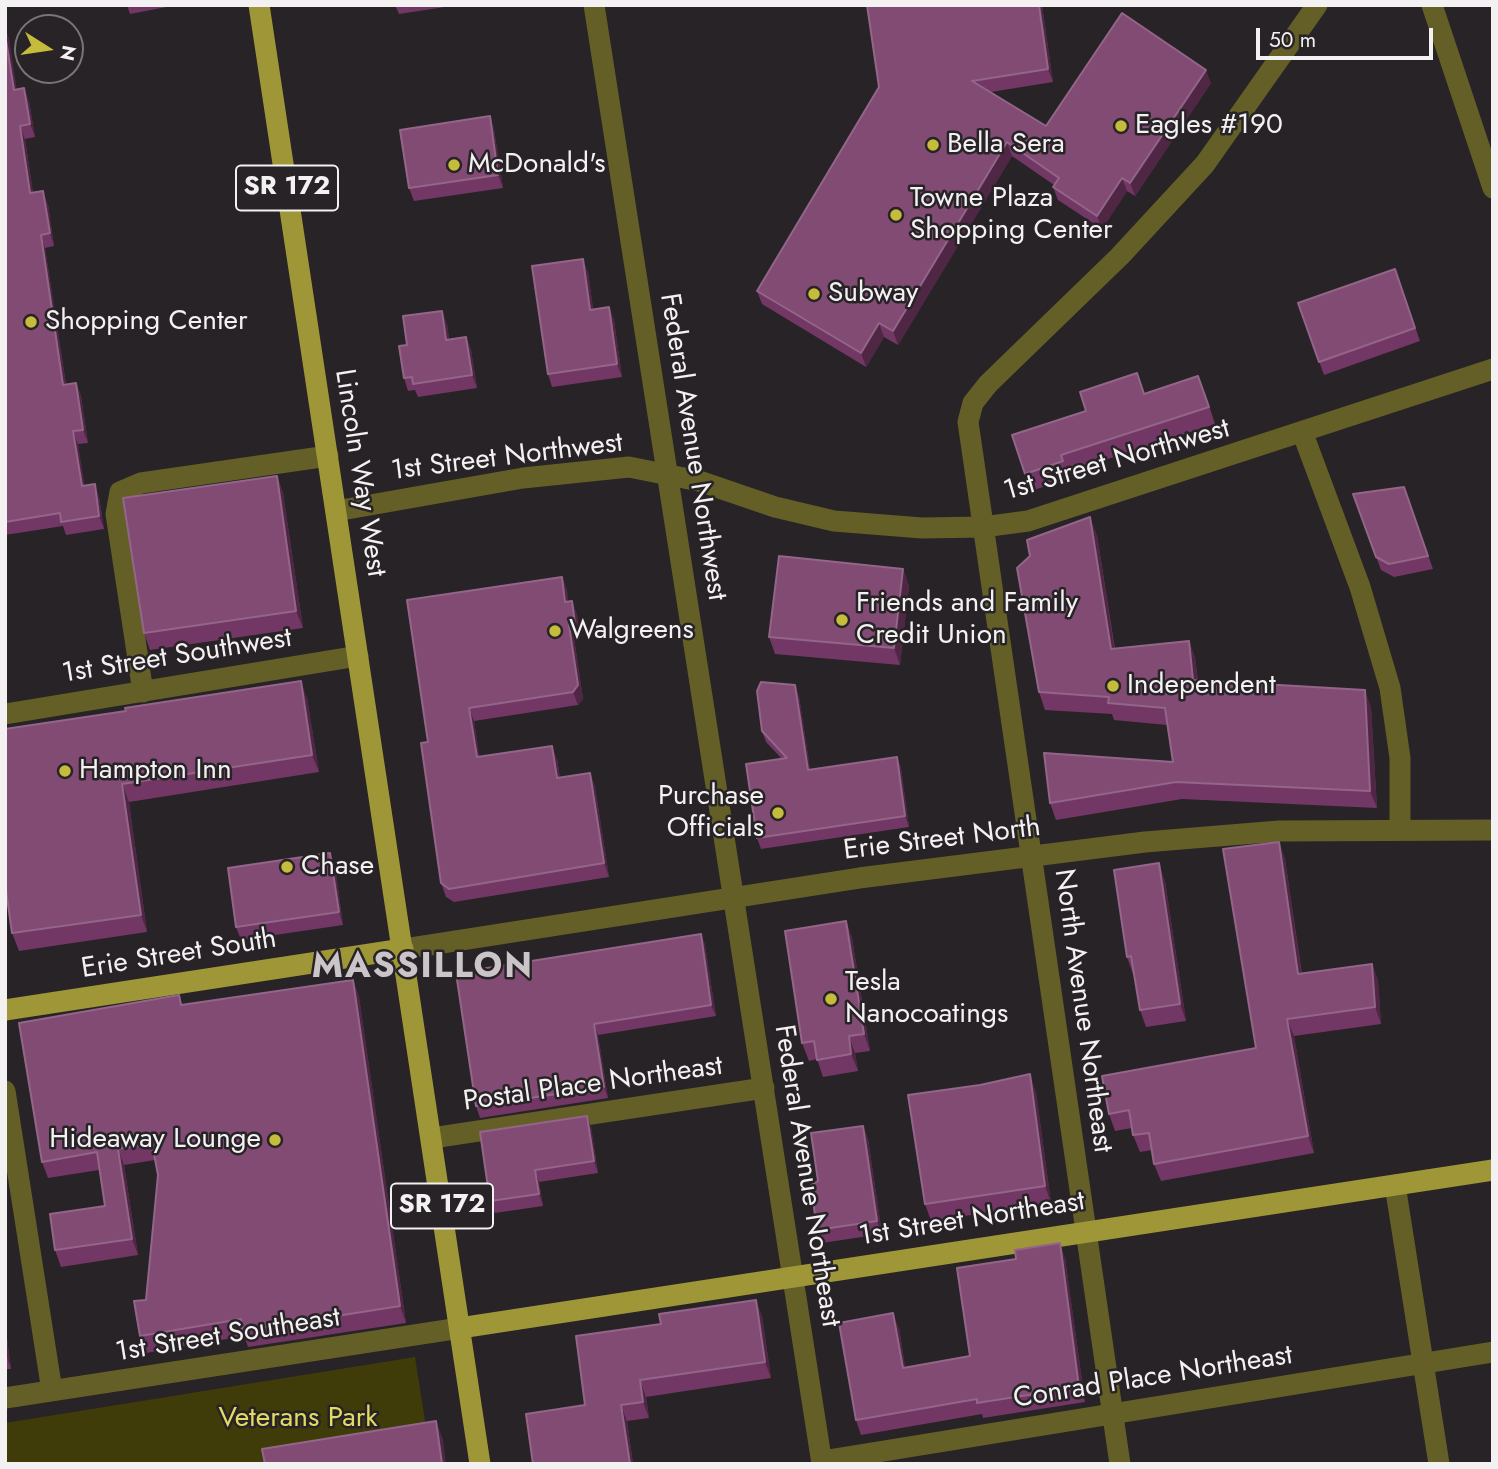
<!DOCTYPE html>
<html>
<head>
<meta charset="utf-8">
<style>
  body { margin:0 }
  #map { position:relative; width:1498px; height:1469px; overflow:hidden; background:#272326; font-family:Jost,sans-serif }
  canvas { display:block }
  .frame { position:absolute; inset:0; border:7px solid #f4f1f3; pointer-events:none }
  .north { position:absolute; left:14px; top:14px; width:70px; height:70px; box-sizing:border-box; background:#272326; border:2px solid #797578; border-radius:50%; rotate:102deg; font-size:19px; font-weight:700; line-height:28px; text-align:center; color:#f4f1f3 }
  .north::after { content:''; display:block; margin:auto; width:24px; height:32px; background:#c6bc3c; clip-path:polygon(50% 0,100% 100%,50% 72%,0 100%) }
  .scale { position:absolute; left:1256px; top:28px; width:177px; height:32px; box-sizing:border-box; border:4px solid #f4f1f3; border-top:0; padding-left:9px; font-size:21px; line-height:24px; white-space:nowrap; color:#f4f1f3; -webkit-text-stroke:5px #272326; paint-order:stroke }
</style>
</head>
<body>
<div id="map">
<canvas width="1498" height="1469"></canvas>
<div class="frame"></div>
<div class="north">N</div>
<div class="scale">50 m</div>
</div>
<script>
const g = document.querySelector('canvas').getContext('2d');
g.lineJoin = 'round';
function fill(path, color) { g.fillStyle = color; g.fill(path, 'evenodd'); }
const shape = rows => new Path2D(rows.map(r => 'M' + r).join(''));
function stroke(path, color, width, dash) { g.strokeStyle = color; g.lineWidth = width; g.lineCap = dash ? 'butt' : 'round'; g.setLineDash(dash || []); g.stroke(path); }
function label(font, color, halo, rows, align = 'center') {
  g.font = font + ' Jost,sans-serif'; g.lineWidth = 5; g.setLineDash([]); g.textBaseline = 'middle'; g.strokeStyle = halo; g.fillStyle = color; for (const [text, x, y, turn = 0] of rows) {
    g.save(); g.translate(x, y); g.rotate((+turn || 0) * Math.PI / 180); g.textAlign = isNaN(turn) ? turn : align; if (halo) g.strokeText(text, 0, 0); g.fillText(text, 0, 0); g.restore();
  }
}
fill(shape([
  [415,1357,428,1440,283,1464,5,1464,5,1423]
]), '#403c09');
stroke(shape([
  [594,5,822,1464],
  [1432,5,1493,188],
  [1303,434,1360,587,1390,688,1400,758,1400,830],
  [336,511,523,478,629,467,699,481,775,507,834,521,922,528,983,527,1028,521,1493,369],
  [143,692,116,514,120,492,141,483,328,456],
  [5,714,358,656],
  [403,949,859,878,1145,842,1279,831,1493,830],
  [5,1091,52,1391],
  [432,1138,764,1088],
  [1395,1185,1439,1464],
  [5,1398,460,1328],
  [822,1461,1493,1352],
  [1120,1464,968,422,973,403,988,384,1120,256,1205,164,1317,5]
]), '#635f26', 21);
stroke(shape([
  [259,5,480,1464],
  [5,1010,403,949],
  [460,1328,1493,1170]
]), '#9f9737', 21);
fill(shape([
  [127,5,177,5,130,14],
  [395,5,458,5,399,14],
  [867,5,1042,5,1053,82,991,92,1046,126,1211,83,1135,196,1127,191,1102,229,1058,200,1053,187,1054,185,1012,156,898,345,884,337,866,367,762,304,757,291,879,87],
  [5,29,9,39,16,89,29,101,35,137,25,139,33,193,48,204,54,246,45,248,66,384,76,383,81,396,88,443,78,444,84,486,99,497,104,529,66,535,63,526,5,535],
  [490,116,494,129,503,188,414,201,409,188],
  [1395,269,1420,341,1324,375,1298,303],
  [588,272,593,309,609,307,614,320,622,377,552,387,548,374],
  [447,324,449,339,466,337,471,350,477,388,418,397,415,390,408,391,404,378,407,345],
  [1145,393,1205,393,1215,424,1068,472,1070,478,1031,491,1025,474],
  [277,476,283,493,303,628,150,650,144,633],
  [1404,487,1433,569,1394,577,1381,570,1353,494],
  [1097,535,1115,649,1189,641,1195,658,1198,680,1371,707,1377,808,1182,799,1056,820,1050,803,1173,762,1167,725,1114,720,1112,714,1045,710,1039,692],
  [903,569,909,586,900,665,775,654,769,637],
  [562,577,567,590,568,602,572,601,577,615,580,637,574,638,583,699,578,705,474,721,479,756,557,759,560,778,590,773,595,787,609,877,454,902,446,897,441,883,428,742],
  [799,696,810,769,897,757,901,768,909,827,761,849,757,838,782,759,766,742,762,731],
  [307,698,319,772,129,802,147,932,19,951,12,933,5,729],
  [1279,842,1285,859,1302,974,1372,964,1378,981,1381,1024,1294,1036,1314,1153,1161,1181,1154,1164,1152,1150,1140,1152,1133,1135,1132,1128,1115,1131,1109,1114,1256,1048],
  [330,853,335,866,343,925,241,940,236,927],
  [1165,881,1186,1021,1146,1027,1140,1010,1134,974,1133,974,1127,957],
  [846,921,852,938,870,1051,855,1053,858,1071,823,1077,817,1059,809,1061,802,1043],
  [701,934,705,945,716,1016,598,1035,608,1098,480,1118,476,1106],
  [353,980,359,997,406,1323,248,1347,244,1336,146,1353,140,1336,146,1300,158,1175,155,1160,124,1165,138,1255,61,1267,55,1250,105,1206,99,1170,48,1178,42,1162,179,995,182,1005],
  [1036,1092,1051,1203,931,1221,925,1204],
  [863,1126,868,1139,882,1234,822,1243,817,1230],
  [591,1127,598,1173,539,1182,543,1206,495,1213,490,1201],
  [1065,1258,1085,1402,983,1418,982,1414,861,1435,856,1420,899,1328,905,1367,970,1356],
  [762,1316,771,1378,646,1397,649,1418,627,1421,633,1464,533,1464,585,1405,661,1324],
  [5,1324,11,1369,5,1369]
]), '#733765');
fill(shape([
  [1039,5,1042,5,1053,82,1048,69],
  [5,29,9,39,19,103,14,90],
  [1206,70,1211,83,1135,196,1130,183],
  [24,88,29,101,35,137,30,124],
  [490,116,494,129,503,188,498,175],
  [20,126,25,139,35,206,30,193],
  [1007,142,1012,156,898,345,893,331],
  [1122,178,1127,191,1102,229,1097,216],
  [43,191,48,204,54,246,50,233],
  [41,235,45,248,68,398,63,385],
  [583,259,588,272,595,323,590,310],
  [609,307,614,320,622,377,617,364],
  [442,311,447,324,451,353,446,340],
  [879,323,884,337,866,367,861,353],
  [466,337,471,350,477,388,472,375],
  [76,383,81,396,88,443,83,430],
  [73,431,78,444,87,499,82,486],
  [277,476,283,493,303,628,296,611],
  [95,484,99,497,104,529,99,516],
  [1090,517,1097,535,1117,666,1111,649],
  [903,569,909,586,900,665,894,648],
  [562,577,567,590,570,616,565,602],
  [572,601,577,615,580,637,575,624],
  [569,625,574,638,583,699,578,705,573,692],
  [1189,641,1195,658,1200,697,1193,680],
  [301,681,307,698,319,772,312,755],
  [795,685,799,696,812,781,808,770],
  [1365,690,1371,707,1377,808,1370,791],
  [469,708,474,721,482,770,477,757],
  [552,746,557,759,562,792,557,778],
  [897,757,901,768,909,827,905,816],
  [590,773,595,787,609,877,604,863],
  [122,784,129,802,147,932,141,915],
  [1279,842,1285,859,1304,991,1298,974],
  [330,853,335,866,343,925,339,912],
  [1159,863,1165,881,1186,1021,1180,1004],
  [846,921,852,938,870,1051,864,1034],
  [701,934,705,945,716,1016,711,1005],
  [1372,964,1378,981,1381,1024,1375,1007],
  [353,980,359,997,406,1323,400,1306],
  [1287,1019,1294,1036,1314,1153,1308,1136],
  [594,1024,598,1035,608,1098,604,1087],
  [849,1036,855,1053,858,1071,851,1054],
  [1030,1074,1036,1092,1051,1203,1045,1186],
  [587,1116,591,1127,598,1173,594,1161],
  [863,1126,868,1139,882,1234,877,1221],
  [118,1149,124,1165,138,1255,132,1239],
  [535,1170,539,1182,543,1206,539,1194],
  [1060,1243,1065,1258,1085,1402,1079,1387],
  [756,1300,762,1316,771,1378,765,1362],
  [893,1313,899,1328,908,1383,903,1368],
  [5,1324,11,1369,5,1352],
  [640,1380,646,1397,649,1418,643,1402],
  [621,1405,627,1421,633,1464,630,1464],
  [436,1421,443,1439,446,1464,442,1464]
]), '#4f2745');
const building = shape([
  [867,5,1039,5,1048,69,972,81,1046,126,1122,13,1206,70,1130,183,1122,178,1097,216,1053,187,1059,178,1007,142,893,331,879,323,861,353,757,291,879,87,867,5],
  [5,34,14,90,24,88,30,124,20,126,30,193,43,191,50,233,41,235,63,385,76,383,83,430,73,431,82,486,95,484,99,516,61,522,60,513,5,522,5,34],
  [490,116,498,175,409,188,400,130,490,116],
  [583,259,590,310,609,307,617,364,548,374,532,266,583,259],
  [1395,269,1415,328,1319,362,1298,303,1395,269],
  [442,311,446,340,466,337,472,375,413,384,412,377,404,378,399,346,407,345,403,316,442,311],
  [1137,373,1144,394,1198,376,1209,407,1061,455,1063,461,1025,474,1012,435,1086,411,1080,392,1137,373],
  [277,476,296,611,144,633,123,498,277,476],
  [1404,487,1428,556,1389,564,1376,557,1353,494,1404,487],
  [1090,517,1111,649,1189,641,1193,680,1365,690,1370,791,1176,782,1050,803,1044,753,1173,762,1165,708,1108,703,1109,697,1039,692,1017,568,1030,556,1027,540,1090,517],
  [779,556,903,569,894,648,769,637,779,556],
  [562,577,565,602,572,601,575,624,569,625,578,685,573,692,469,708,477,757,552,746,557,778,590,773,604,863,449,889,441,883,421,743,428,742,407,600,562,577],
  [301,681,312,755,122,784,141,915,12,933,5,883,5,729,126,711,125,708,301,681],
  [761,682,795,685,808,770,897,757,905,816,757,838,746,764,787,758,762,731,757,691,761,682],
  [1279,842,1298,974,1372,964,1375,1007,1287,1019,1308,1136,1154,1164,1149,1133,1133,1135,1129,1110,1109,1114,1102,1076,1256,1048,1223,849,1279,842],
  [330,853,339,912,236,927,228,868,330,853],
  [1159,863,1180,1004,1140,1010,1131,956,1127,957,1114,870,1159,863],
  [846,921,864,1034,849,1036,851,1054,817,1060,814,1041,802,1043,785,931,846,921],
  [701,934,711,1005,594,1024,604,1087,476,1106,456,973,701,934],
  [353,980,400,1306,242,1331,241,1319,140,1336,134,1301,146,1300,158,1175,152,1143,118,1149,132,1239,55,1250,50,1214,105,1206,97,1152,42,1162,19,1023,179,995,181,1005,353,980],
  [1030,1074,1045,1186,925,1204,908,1095,980,1085,1030,1074],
  [587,1116,594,1161,535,1170,539,1194,490,1201,480,1132,587,1116],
  [863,1126,877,1221,817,1230,811,1185,818,1181,811,1133,863,1126],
  [1060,1243,1079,1387,977,1403,977,1399,856,1420,839,1323,893,1313,903,1368,970,1356,957,1268,1016,1259,1015,1250,1060,1243],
  [756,1300,765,1362,640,1380,643,1402,621,1405,630,1464,533,1464,526,1414,585,1405,576,1336,661,1324,659,1314,756,1300],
  [436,1421,442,1464,265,1464,262,1449,436,1421]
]);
fill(building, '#814b74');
stroke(building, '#936588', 2);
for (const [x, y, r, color] of [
  [1121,126,7,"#c6bc3c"],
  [933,145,7,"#c6bc3c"],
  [454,165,7,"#c6bc3c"],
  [896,215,7,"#c6bc3c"],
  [814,294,7,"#c6bc3c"],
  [31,322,7,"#c6bc3c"],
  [842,620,7,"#c6bc3c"],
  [555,631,7,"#c6bc3c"],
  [1113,686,7,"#c6bc3c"],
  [65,771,7,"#c6bc3c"],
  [778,813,7,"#c6bc3c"],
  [287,867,7,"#c6bc3c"],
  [831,999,7,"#c6bc3c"],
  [275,1140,7,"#c6bc3c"]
]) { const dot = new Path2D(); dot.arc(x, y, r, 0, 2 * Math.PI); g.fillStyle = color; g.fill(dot); stroke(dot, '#272326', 2.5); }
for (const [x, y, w] of [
  [287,188,102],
  [442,1206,102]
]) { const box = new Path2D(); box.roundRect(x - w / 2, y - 22.5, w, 45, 5); g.fillStyle = '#272326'; g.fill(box); stroke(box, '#f4f1f3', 2); }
label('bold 26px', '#f4f1f3', null, [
  ["SR 172",287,188],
  ["SR 172",442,1206]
]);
label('28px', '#f4f1f3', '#272326', [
  ["Eagles #190",1135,126],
  ["Bella Sera",947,145],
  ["McDonald's",468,165],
  ["Towne Plaza",910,199],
  ["Shopping Center",910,231],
  ["Subway",828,294],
  ["Shopping Center",45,322],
  ["Friends and Family",856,604],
  ["Credit Union",856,636],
  ["Walgreens",569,631],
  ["Independent",1127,686],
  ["Hampton Inn",79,771],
  ["Purchase",764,797,"right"],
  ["Officials",764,829,"right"],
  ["Chase",301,867],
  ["Tesla",845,983],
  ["Nanocoatings",845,1015],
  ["Hideaway Lounge",261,1140,"right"]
], 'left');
label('28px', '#f4f1f3', '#272326', [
  ["Federal Avenue Northwest",692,447,81],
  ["1st Street Northwest",507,458,-7],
  ["1st Street Northwest",1117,461,-16],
  ["Lincoln Way West",359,473,81],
  ["1st Street Southwest",177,657,-9],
  ["Erie Street North",942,840,-7],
  ["Erie Street South",179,955,-9],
  ["North Avenue Northeast",1082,1011,82],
  ["Postal Place Northeast",593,1085,-8],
  ["Federal Avenue Northeast",806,1176,81],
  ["1st Street Northeast",972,1220,-9],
  ["1st Street Southeast",228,1336,-9],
  ["Conrad Place Northeast",1153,1378,-9]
]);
label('28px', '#e3da61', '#272326', [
  ["Veterans Park",298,1419]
]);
g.letterSpacing = '2px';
label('bold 35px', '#cbc5c9', '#272326', [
  ["MASSILLON",423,969]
]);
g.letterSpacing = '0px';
</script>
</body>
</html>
